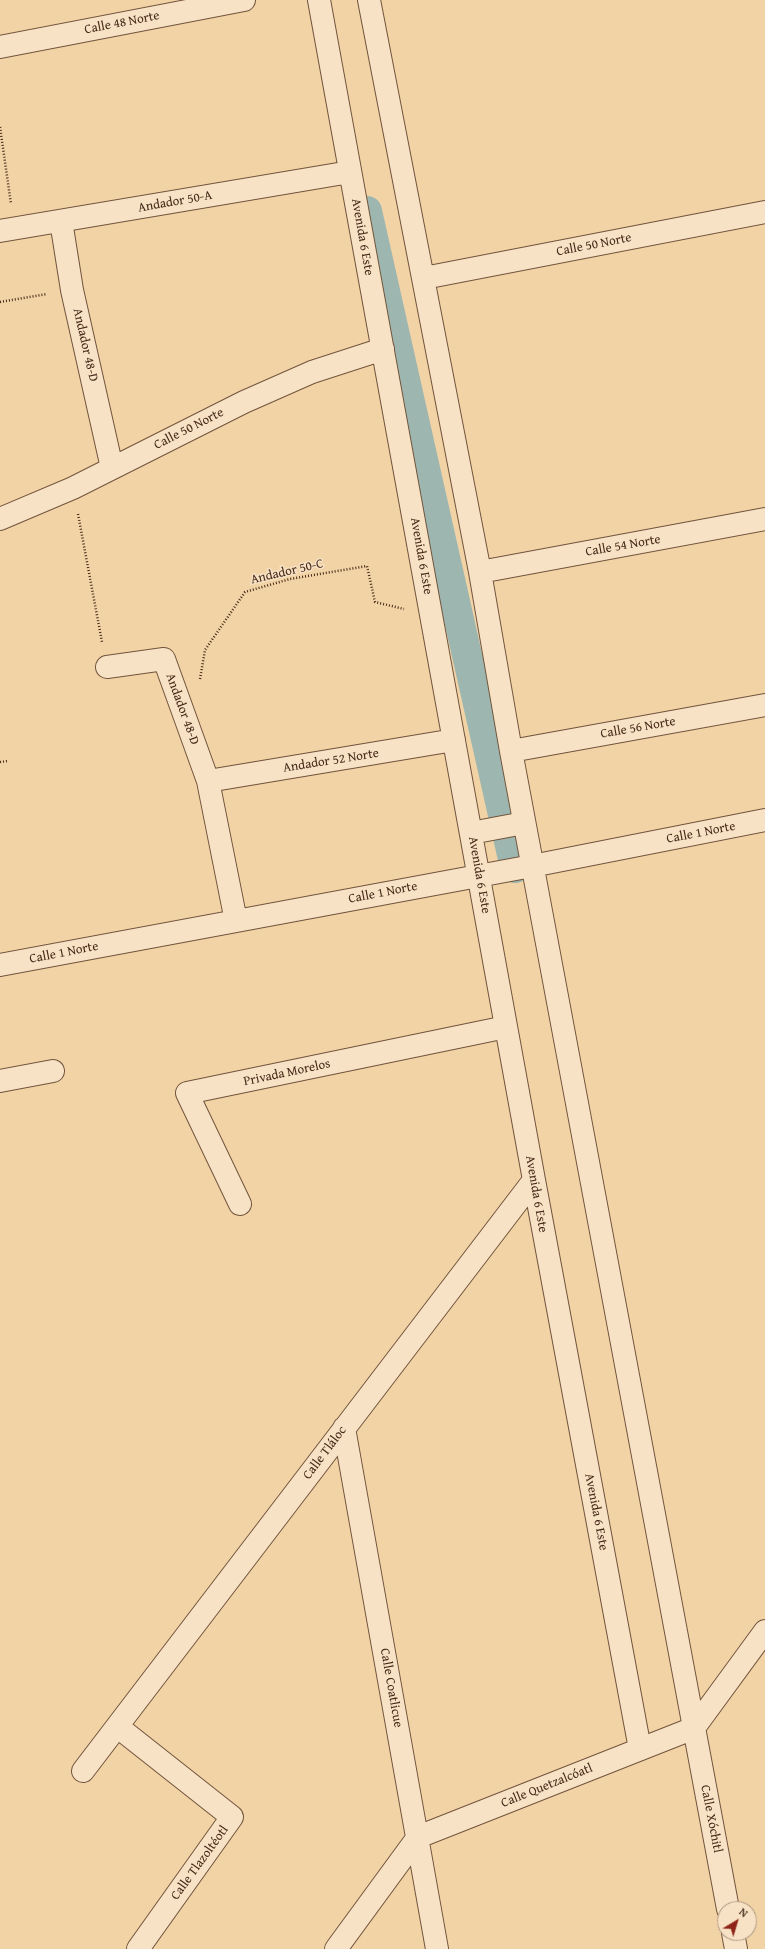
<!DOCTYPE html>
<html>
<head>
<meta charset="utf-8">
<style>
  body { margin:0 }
  #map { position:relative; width:765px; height:1949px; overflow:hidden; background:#f2d3a6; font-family:"Gentium Book Plus",serif }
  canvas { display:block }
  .north { position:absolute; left:717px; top:1901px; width:40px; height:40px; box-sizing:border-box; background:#f7e2c5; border:1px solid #b09880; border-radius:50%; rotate:38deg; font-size:11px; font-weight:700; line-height:16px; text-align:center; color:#462918 }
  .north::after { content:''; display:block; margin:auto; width:14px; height:18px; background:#8f2418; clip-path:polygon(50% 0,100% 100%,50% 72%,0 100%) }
</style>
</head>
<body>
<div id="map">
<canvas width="765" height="1949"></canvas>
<div class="north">N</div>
</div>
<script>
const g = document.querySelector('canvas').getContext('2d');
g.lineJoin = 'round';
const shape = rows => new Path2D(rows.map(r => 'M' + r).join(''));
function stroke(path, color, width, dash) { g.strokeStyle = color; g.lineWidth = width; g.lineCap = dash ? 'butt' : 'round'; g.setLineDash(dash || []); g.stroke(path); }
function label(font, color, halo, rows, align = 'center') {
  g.font = font + ' "Gentium Book Plus",serif'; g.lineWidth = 3; g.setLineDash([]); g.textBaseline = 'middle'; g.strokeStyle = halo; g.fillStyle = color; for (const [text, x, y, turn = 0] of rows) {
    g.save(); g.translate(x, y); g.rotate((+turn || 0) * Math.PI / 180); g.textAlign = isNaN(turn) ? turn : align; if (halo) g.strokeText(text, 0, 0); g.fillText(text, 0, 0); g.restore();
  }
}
stroke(shape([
  [367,211,515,868]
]), '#9db6b0', 30);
const minor = shape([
  [319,0,534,1180,640,1749],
  [369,0,480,572,511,751,728,1909],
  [0,47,244,0],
  [61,221,72,290,112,468],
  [0,231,350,172],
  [424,278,765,212],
  [0,519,73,488,244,402,312,372,383,349],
  [480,572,765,519],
  [107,667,164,659,208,781,236,921],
  [511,751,765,705],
  [208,781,454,740],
  [471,833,524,823],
  [0,965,532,866,765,820],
  [0,1081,53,1071],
  [240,1204,187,1093,506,1027],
  [344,1428,437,1949],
  [118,1727,232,1817,138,1949],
  [83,1771,534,1180],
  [733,1933,736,1949],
  [336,1949,418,1837,694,1728,765,1631]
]);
stroke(minor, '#71543c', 24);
stroke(shape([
  [0,127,11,204],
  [0,302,47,294],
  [78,514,102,642],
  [200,679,205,650,245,592,290,579,367,566,375,602,404,609],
  [0,762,8,761]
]), '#462918', 2.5, [1, 2]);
stroke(minor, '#f7e2c5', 22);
label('13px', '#462918', '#f7e2c5', [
  ["Calle 48 Norte",122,23,-11],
  ["Andador 50-A",175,202,-10],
  ["Avenida 6 Este",362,237,80],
  ["Calle 50 Norte",594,245,-11],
  ["Andador 48-D",85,345,77],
  ["Calle 50 Norte",189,429,-27],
  ["Calle 54 Norte",623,546,-10],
  ["Avenida 6 Este",421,556,80],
  ["Andador 50-C",287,572,-13],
  ["Andador 48-D",182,709,70],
  ["Calle 56 Norte",638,728,-10],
  ["Andador 52 Norte",331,761,-9],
  ["Calle 1 Norte",701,833,-11],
  ["Avenida 6 Este",479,875,80],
  ["Calle 1 Norte",383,893,-11],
  ["Calle 1 Norte",64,953,-11],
  ["Privada Morelos",287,1073,-12],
  ["Avenida 6 Este",536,1194,80],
  ["Calle Tláloc",325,1453,-53],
  ["Avenida 6 Este",596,1512,79],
  ["Calle Coatlicue",391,1688,80],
  ["Calle Quetzalcóatl",547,1786,-22],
  ["Calle Xóchitl",711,1819,79],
  ["Calle Tlazoltéotl",200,1863,-54]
]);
</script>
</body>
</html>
